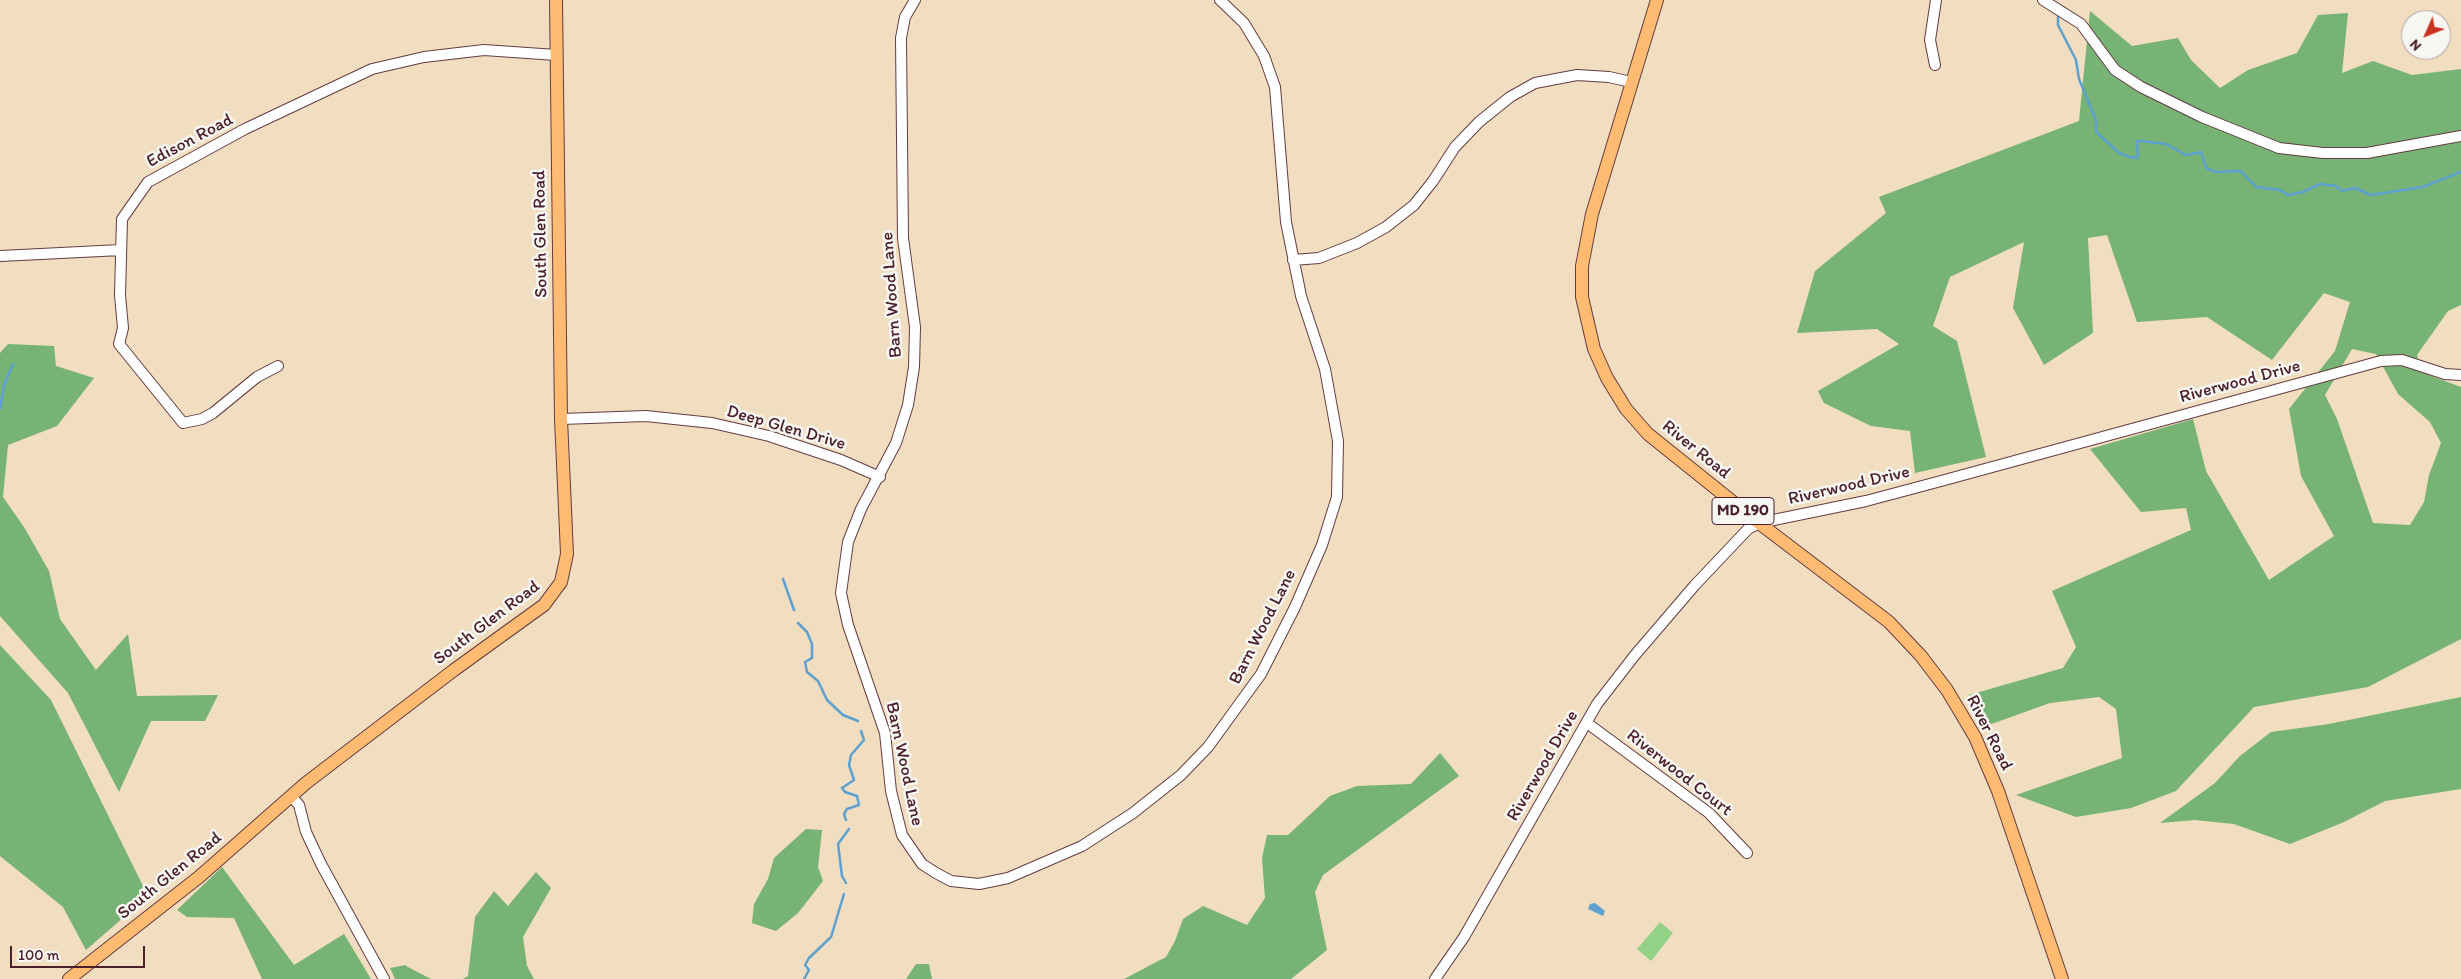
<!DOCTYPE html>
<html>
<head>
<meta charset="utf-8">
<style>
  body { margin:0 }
  #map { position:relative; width:2461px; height:979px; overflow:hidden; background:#f1ddbf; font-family:Itim,sans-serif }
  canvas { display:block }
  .north { position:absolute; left:2401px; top:10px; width:50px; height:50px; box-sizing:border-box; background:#f6f6f2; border:1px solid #b1a0a2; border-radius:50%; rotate:226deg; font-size:14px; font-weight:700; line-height:20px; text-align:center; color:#4a1f2b }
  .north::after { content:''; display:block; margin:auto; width:18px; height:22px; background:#c8321e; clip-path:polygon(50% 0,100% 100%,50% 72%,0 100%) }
  .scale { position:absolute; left:10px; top:946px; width:135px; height:22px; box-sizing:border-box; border:2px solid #4a1f2b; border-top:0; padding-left:6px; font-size:15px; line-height:18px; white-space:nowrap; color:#4a1f2b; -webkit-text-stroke:4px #f6f6f2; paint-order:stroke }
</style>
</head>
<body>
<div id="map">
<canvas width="2461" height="979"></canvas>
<div class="north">N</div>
<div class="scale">100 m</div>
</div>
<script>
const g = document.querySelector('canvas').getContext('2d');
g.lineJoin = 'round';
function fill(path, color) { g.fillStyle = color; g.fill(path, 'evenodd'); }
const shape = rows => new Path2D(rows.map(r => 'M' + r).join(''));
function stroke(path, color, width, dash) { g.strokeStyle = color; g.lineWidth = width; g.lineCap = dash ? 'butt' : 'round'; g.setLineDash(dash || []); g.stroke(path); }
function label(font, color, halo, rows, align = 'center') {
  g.font = font + ' Itim,sans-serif'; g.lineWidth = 5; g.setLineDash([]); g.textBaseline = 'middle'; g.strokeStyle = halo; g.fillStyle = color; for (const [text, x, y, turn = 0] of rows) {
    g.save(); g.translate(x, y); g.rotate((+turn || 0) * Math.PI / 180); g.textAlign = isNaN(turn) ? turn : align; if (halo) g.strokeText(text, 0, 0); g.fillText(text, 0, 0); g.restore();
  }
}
fill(shape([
  [1660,922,1673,933,1651,961,1637,949]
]), '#93d187');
fill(shape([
  [2090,11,2132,46,2178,38,2191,60,2220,88,2248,70,2297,53,2318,15,2348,13,2342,73,2373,61,2412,75,2461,69,2461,305,2448,311,2417,355,2421,372,2461,387,2461,639,2368,687,2254,707,2176,791,2131,808,2076,817,2016,795,2122,758,2116,709,2099,697,2050,703,1983,727,1969,695,2063,668,2076,647,2052,591,2191,530,2186,508,2141,512,2090,449,2193,419,2206,471,2269,580,2334,536,2301,476,2289,409,2335,351,2350,302,2324,293,2272,360,2207,317,2137,322,2107,235,2088,238,2093,333,2044,365,2013,308,2024,242,1950,277,1933,326,1957,341,1986,457,1915,473,1910,431,1871,426,1824,403,1818,391,1899,344,1877,329,1797,333,1815,271,1886,213,1879,197,2079,121],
  [2352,349,2376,354,2398,394,2430,422,2441,443,2429,475,2424,502,2410,525,2373,523,2337,419,2325,395],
  [8,344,54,346,56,366,94,378,57,426,8,445,3,497,24,527,49,571,60,619,96,670,128,634,137,696,218,695,205,721,151,721,119,792,68,693,0,616,0,353],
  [0,645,51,700,148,896,86,950,63,907,0,856],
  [2461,697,2461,789,2385,801,2344,822,2290,844,2234,824,2195,820,2160,823,2215,783,2240,756,2271,732,2329,724],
  [1440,753,1459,776,1323,875,1315,892,1327,950,1291,979,1124,979,1166,957,1175,941,1183,919,1203,906,1247,925,1265,898,1262,858,1267,835,1288,835,1330,796,1357,786,1411,784],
  [806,829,822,830,818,867,823,881,798,913,776,931,752,923,754,904,768,879,774,858],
  [222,867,294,965,344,934,371,979,262,979,234,918,187,917,177,910],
  [536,872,551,888,523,937,527,966,534,979,463,979,468,976,475,917,494,891,508,906],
  [916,964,929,964,932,979,906,979],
  [406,965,406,966,431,979,395,979,390,968]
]), '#76b374');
fill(shape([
  [1595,903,1605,911,1603,916,1588,909,1590,904]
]), '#5da1d1');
stroke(shape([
  [2058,13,2058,25,2076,60,2079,79,2096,120,2096,132,2119,153,2133,158,2138,157,2137,141,2141,141,2166,144,2186,155,2201,152,2206,168,2216,172,2241,171,2256,187,2280,190,2288,195,2303,192,2320,184,2336,186,2342,191,2355,188,2371,195,2423,187,2461,172],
  [0,409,4,385,13,364],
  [783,579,794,610],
  [798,623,807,632,812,644,812,658,805,662,807,672,818,681,827,700,843,715,858,721],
  [846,820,844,814,847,809,859,805,857,796,845,792,842,788,854,780,849,765,851,755,864,740,861,731],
  [846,883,842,876,838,844,849,829],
  [804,979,809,970,805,965,809,958,831,937,844,894]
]), '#5da1d1', 2.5);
const minor = shape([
  [915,0,905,17,901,38,903,238,915,327,914,367,908,405,896,443,861,509,848,542,841,593,848,625,885,733,891,791,902,835,922,864,936,873,951,881,979,884,1008,878,1082,846,1133,813,1181,775,1208,747,1261,674,1295,607,1322,545,1337,497,1338,441,1325,369,1301,296,1286,222,1275,87,1264,56,1244,23,1220,0],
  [2043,0,2081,24,2115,70,2141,87,2202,117,2279,148,2323,153,2367,153,2461,136],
  [1935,65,1930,40,1936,0],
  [0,256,121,250],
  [1293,260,1319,258,1357,243,1386,227,1414,205,1433,181,1455,147,1479,122,1510,97,1535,83,1577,75,1609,77,1631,82],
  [278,366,257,377,213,413,202,419,183,423,119,344,123,328,120,295,122,219,148,182,245,129,372,69,424,57,484,50,556,55],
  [561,419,646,416,712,423,769,436,841,460,880,477],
  [1587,723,1709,813,1747,853],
  [291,796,299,805,306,832,321,864,384,979],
  [1435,979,1464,937,1597,704,1635,655,1695,585,1748,529,1759,523,1866,501,1941,481,2381,361,2402,360,2445,374,2461,375]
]);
const major = shape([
  [1657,0,1592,214,1582,266,1582,297,1594,349,1607,378,1626,409,1648,434,1759,523,1889,622,1921,656,1947,690,1975,737,1998,791,2062,979],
  [69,979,199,877,306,783,454,670,544,605,561,582,567,554,561,419,556,0]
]);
stroke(minor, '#633c41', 12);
stroke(major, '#633c41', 14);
stroke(minor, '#fff', 10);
stroke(major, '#febb71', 12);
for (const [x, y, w] of [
  [1743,511,62]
]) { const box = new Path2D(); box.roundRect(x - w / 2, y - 13.5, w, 27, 4); g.fillStyle = '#f6f6f2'; g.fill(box); stroke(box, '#4a1f2b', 1); }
label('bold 16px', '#4a1f2b', null, [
  ["MD 190",1743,511]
]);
label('18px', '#4a1f2b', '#f6f6f2', [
  ["Edison Road",190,141,-28],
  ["South Glen Road",541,234,-91],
  ["Barn Wood Lane",892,295,-94],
  ["Riverwood Drive",2240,382,-15],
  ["Deep Glen Drive",786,428,16],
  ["River Road",1696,450,39],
  ["Riverwood Drive",1849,486,-13],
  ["South Glen Road",487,623,-37],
  ["Barn Wood Lane",1263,627,-63],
  ["River Road",1989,733,63],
  ["Barn Wood Lane",904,764,78],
  ["Riverwood Drive",1543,766,-60],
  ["Riverwood Court",1679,773,38],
  ["South Glen Road",170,876,-39]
]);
</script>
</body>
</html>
